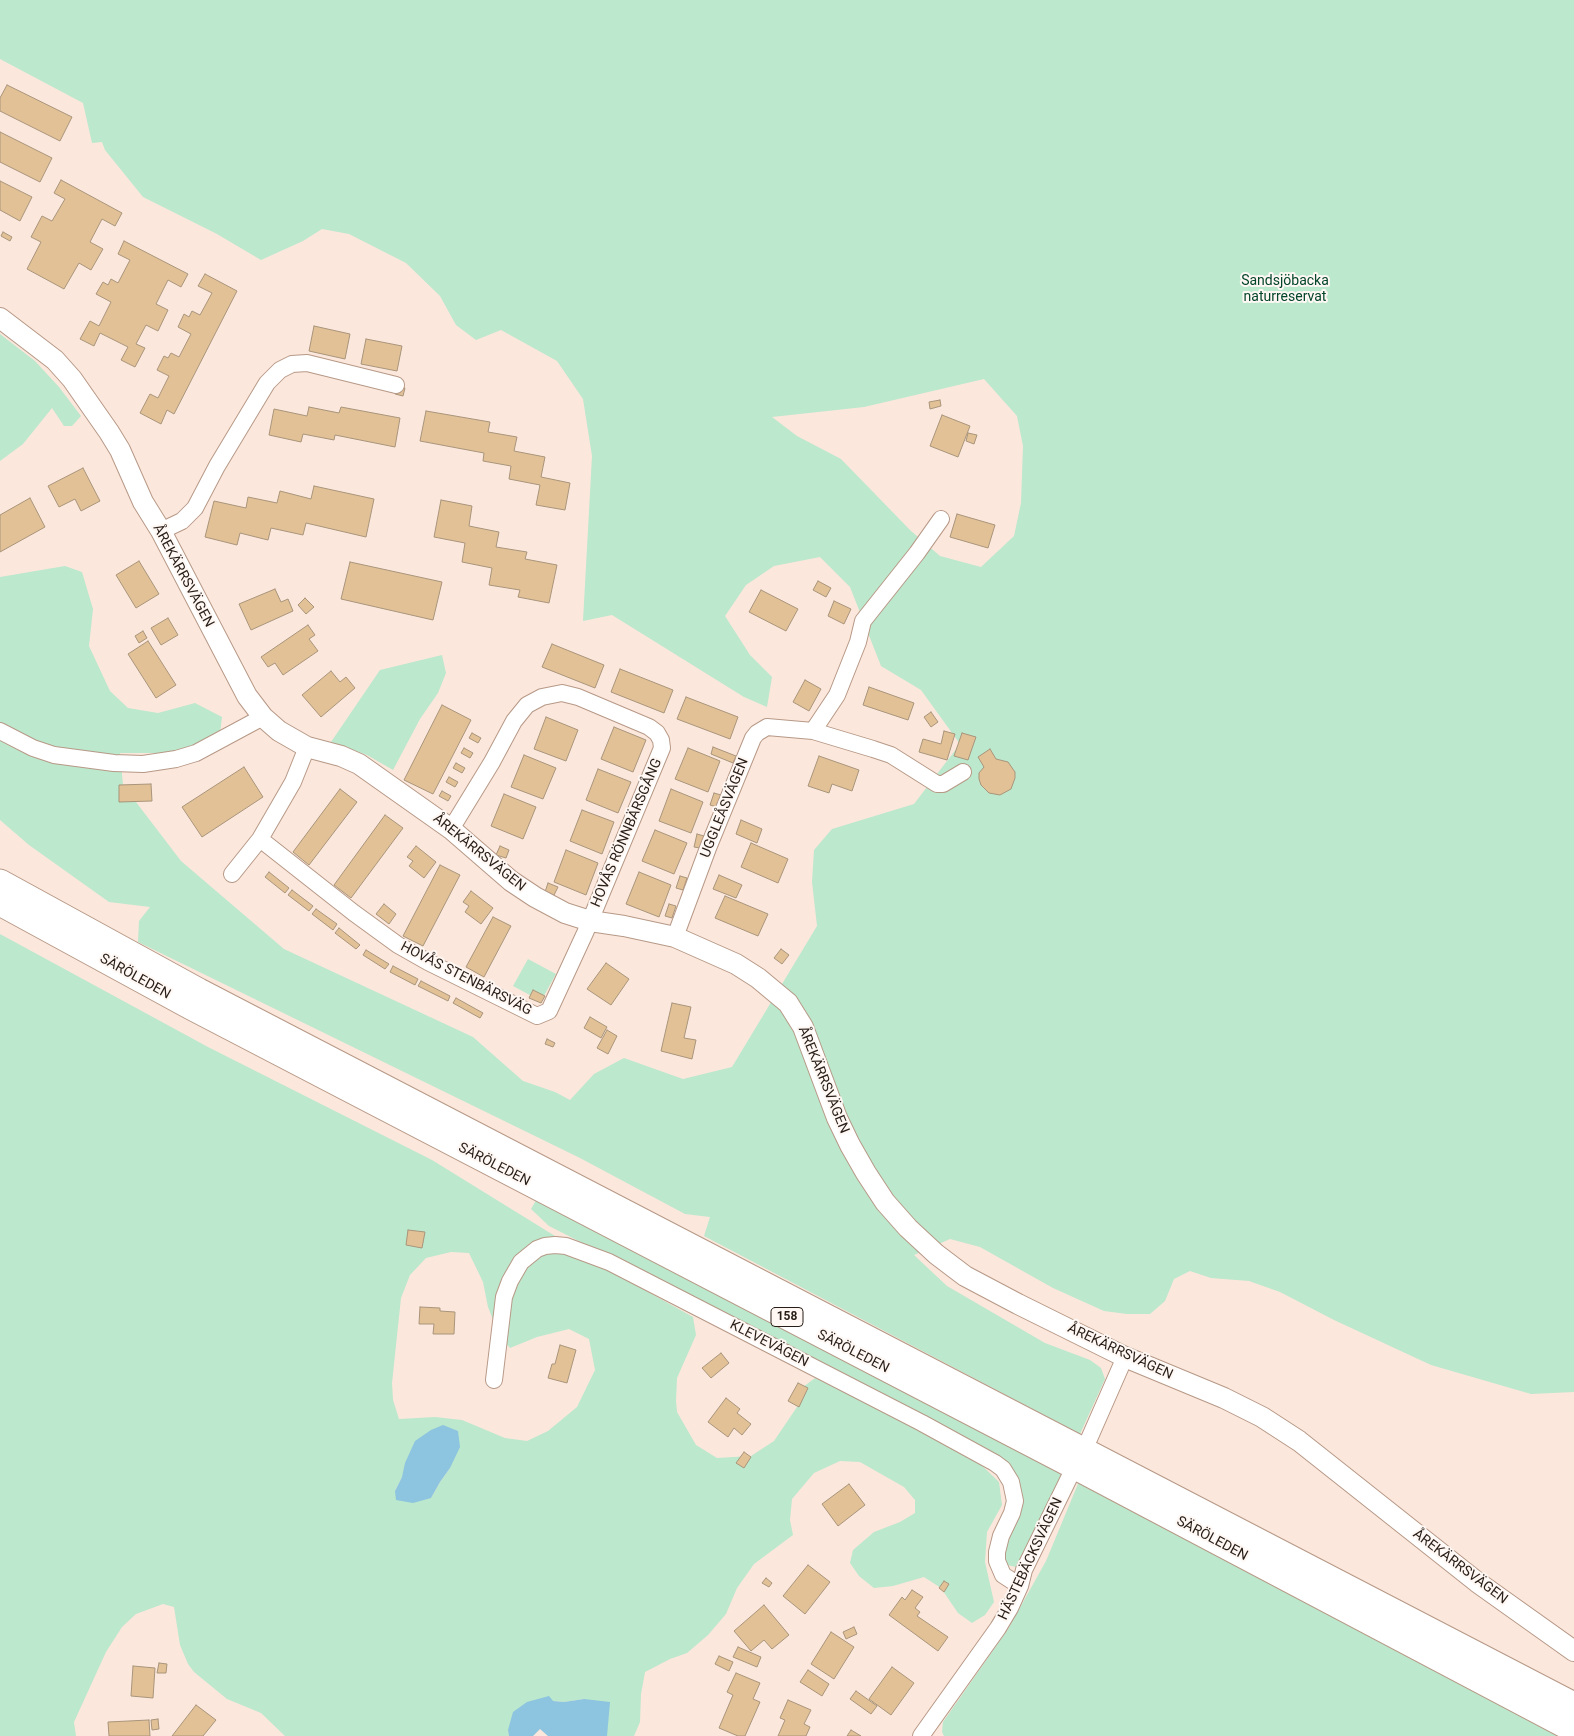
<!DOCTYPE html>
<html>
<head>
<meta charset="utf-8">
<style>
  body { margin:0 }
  canvas { display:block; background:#fbe7dc }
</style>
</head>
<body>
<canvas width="1574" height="1736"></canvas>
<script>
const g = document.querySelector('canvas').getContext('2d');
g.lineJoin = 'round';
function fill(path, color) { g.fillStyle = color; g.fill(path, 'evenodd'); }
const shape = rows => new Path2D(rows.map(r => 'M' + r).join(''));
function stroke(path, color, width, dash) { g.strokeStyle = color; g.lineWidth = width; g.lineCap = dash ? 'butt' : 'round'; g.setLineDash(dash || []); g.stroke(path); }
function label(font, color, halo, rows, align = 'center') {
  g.font = font + ' Roboto,sans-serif'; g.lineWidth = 4; g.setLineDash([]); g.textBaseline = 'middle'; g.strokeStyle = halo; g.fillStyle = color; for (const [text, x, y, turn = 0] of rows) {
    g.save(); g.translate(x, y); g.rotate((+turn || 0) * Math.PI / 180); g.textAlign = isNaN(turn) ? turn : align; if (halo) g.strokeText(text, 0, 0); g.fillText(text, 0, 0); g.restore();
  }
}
fill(shape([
  [0,0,1574,0,1574,1392,1531,1394,1431,1365,1334,1320,1280,1292,1249,1281,1211,1278,1190,1271,1174,1279,1165,1301,1150,1314,1127,1314,1104,1311,1053,1288,980,1247,950,1239,914,1255,947,1286,1045,1343,1090,1360,1101,1368,1105,1379,1080,1434,704,1236,710,1217,685,1214,580,1158,138,942,139,921,150,907,109,902,29,845,0,820,0,577,65,566,82,572,93,609,89,646,110,691,128,708,158,713,195,703,222,717,220,733,201,745,176,753,120,753,123,785,181,861,284,949,473,1037,523,1081,555,1092,570,1100,594,1074,624,1058,683,1079,732,1067,817,926,812,882,814,850,832,829,914,804,960,744,921,690,881,666,850,587,820,557,774,566,746,585,725,616,750,655,772,677,767,707,744,697,612,615,583,621,592,456,583,399,557,361,501,330,476,340,456,325,440,296,406,263,349,234,322,229,303,241,261,260,217,234,143,197,105,150,102,142,92,143,83,103,0,59],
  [984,379,1017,416,1023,446,1021,503,1014,536,981,567,940,556,910,530,841,459,797,436,772,417,864,407],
  [0,334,35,361,59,387,81,416,72,426,64,426,52,408,23,444,0,461],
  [442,655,446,673,438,693,420,719,393,770,367,755,331,742,380,670],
  [0,934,208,1047,432,1160,623,1278,693,1317,696,1335,677,1378,676,1401,677,1412,696,1445,717,1458,751,1456,774,1441,797,1407,803,1387,815,1378,935,1436,976,1460,999,1482,1002,1505,987,1532,985,1562,994,1602,985,1615,972,1623,958,1613,941,1588,924,1577,893,1586,874,1588,859,1576,850,1563,853,1550,874,1532,900,1522,915,1513,915,1500,904,1487,860,1462,840,1461,814,1473,792,1499,790,1520,793,1535,754,1564,737,1588,726,1614,708,1635,687,1653,670,1659,645,1672,641,1694,640,1722,634,1736,607,1736,584,1699,564,1702,553,1701,508,1730,509,1736,285,1736,261,1713,227,1699,194,1672,188,1664,180,1645,174,1607,163,1604,136,1614,122,1627,106,1652,74,1722,76,1736,0,1736],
  [451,1252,469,1253,483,1282,488,1307,500,1337,510,1348,537,1337,569,1329,589,1339,595,1370,577,1407,548,1431,527,1441,505,1438,462,1420,435,1417,399,1419,393,1400,392,1383,401,1298,410,1275,426,1258],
  [450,1468,440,1482,431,1498,395,1491,402,1477],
  [528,959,556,974,541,1001,513,986],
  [538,1197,1065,1472,1016,1567,1007,1565,1003,1555,1014,1527,1021,1500,1019,1480,1009,1464,707,1306,549,1226,531,1209],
  [1080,1479,1570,1736,944,1736,942,1732,943,1722,1008,1629,1046,1561]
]), '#bce8cd');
fill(shape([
  [443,1425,458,1431,460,1447,450,1468,440,1482,431,1498,413,1503,396,1500,395,1491,402,1477,405,1463,415,1441,431,1430],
  [549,1696,553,1701,564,1702,584,1699,610,1702,607,1736,548,1736,540,1729,533,1736,509,1736,508,1730,513,1712,527,1702]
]), '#8dc4df');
const building = shape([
  [7,85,72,117,60,141,0,111,0,98,7,85],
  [0,132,52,158,40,182,0,162,0,132],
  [61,180,122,213,115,226,102,219,90,242,103,249,91,270,79,263,64,289,27,269,41,242,31,237,42,216,52,221,65,199,54,193,61,180],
  [0,181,32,197,20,221,0,210,0,181],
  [3,232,12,237,10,241,1,236,3,232],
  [124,241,188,274,181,287,168,280,156,304,168,310,158,331,146,325,136,344,145,348,135,367,121,360,128,347,100,333,94,346,80,339,90,321,99,326,111,302,96,294,103,282,108,285,111,279,118,283,130,260,118,254,124,241],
  [205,274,237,291,174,414,167,410,161,424,140,413,150,394,158,398,169,376,157,370,164,356,168,358,171,353,179,357,191,334,178,327,184,314,189,317,192,311,200,315,212,293,198,286,205,274],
  [314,326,350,334,345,359,309,351,314,326],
  [366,339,402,346,397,371,361,364,366,339],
  [396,386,405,388,403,396,395,394,396,386],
  [940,400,941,406,930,409,929,402,940,400],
  [309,407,339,413,341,407,400,418,395,447,335,435,334,440,303,434,301,442,269,435,274,409,307,416,309,407],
  [426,411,490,422,488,432,517,437,514,451,545,457,541,477,570,483,565,510,536,505,540,485,509,479,511,466,483,461,484,453,420,441,426,411],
  [942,415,970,426,958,457,930,446,942,415],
  [968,433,977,435,974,444,966,441,968,433],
  [83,468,100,501,81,511,75,499,59,507,48,486,83,468],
  [314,486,374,499,366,537,306,523,303,535,271,528,268,540,240,533,237,545,205,537,214,501,246,508,248,497,277,503,280,491,311,499,314,486],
  [30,498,45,527,0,552,0,515,30,498],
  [441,500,472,506,469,526,499,532,496,547,527,552,525,559,557,565,549,603,518,597,520,590,489,585,492,568,462,562,465,543,434,537,441,500],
  [957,514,995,525,988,548,950,537,957,514],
  [139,561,159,594,136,608,116,575,139,561],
  [350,562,442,582,433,620,341,599,350,562],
  [818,581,831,588,826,597,813,590,818,581],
  [275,589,281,602,288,599,293,611,251,630,239,604,275,589],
  [761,590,798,609,786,631,749,612,761,590],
  [305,598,314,607,306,614,298,605,305,598],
  [834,601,851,609,844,624,828,616,834,601],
  [168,618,178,635,161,645,151,628,168,618],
  [308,625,315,635,309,639,318,651,283,675,275,663,268,667,261,657,308,625],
  [143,631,147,638,139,643,135,636,143,631],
  [148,641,176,685,156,698,128,654,148,641],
  [552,644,604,665,595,688,542,667,552,644],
  [620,669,673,690,664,713,611,692,620,669],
  [331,671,340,682,346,677,355,688,321,717,302,695,331,671],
  [805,680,821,689,809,711,793,702,805,680],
  [869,687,914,703,908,720,863,705,869,687],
  [686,697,738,717,730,739,677,719,686,697],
  [442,705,471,720,433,794,404,780,442,705],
  [931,712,938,722,931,727,924,717,931,712],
  [546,717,578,730,566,761,534,749,546,717],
  [614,727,646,740,633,772,601,759,614,727],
  [944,731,955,734,947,760,919,752,923,739,941,744,944,731],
  [472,733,481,738,478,743,469,738,472,733],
  [962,733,976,737,968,760,954,756,962,733],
  [713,747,736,756,733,763,711,754,713,747],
  [464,748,473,753,470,758,461,753,464,748],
  [688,748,720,761,708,792,675,779,688,748],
  [990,749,996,759,1008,762,1015,772,1015,778,1011,789,1000,795,989,793,981,785,979,779,979,773,984,767,978,757,990,749],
  [524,755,556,768,543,799,511,787,524,755],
  [819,756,859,770,852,791,832,784,829,793,808,786,819,756],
  [456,763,465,768,462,773,453,768,456,763],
  [244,767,263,797,202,837,182,807,244,767],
  [598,769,631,782,618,813,586,800,598,769],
  [449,777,458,782,455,787,446,782,449,777],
  [151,784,152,801,119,802,119,785,151,784],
  [340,789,357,802,309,865,293,852,340,789],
  [671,789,703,802,691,833,659,821,671,789],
  [442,791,451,796,448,801,439,796,442,791],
  [714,793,721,795,717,807,710,805,714,793],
  [504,794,536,807,523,839,491,826,504,794],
  [582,810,614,822,602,854,570,841,582,810],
  [385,815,403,828,351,898,334,885,385,815],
  [741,820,762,829,757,843,736,834,741,820],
  [655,830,687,843,674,874,642,861,655,830],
  [697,834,704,836,700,848,694,847,697,834],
  [751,843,788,859,778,883,741,867,751,843],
  [416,846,436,862,424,878,409,866,413,861,407,857,416,846],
  [500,846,509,850,506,858,496,855,500,846],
  [566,850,598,863,586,895,554,882,566,850],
  [440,865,460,875,423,946,403,936,440,865],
  [269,872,289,888,285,893,265,877,269,872],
  [639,872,671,885,659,917,626,904,639,872],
  [719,875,742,885,736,898,713,889,719,875],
  [680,876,687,878,683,890,676,888,680,876],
  [548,883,558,887,554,895,545,892,548,883],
  [292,890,313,906,309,911,288,895,292,890],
  [471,891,493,908,481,924,465,912,469,906,463,902,471,891],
  [725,896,768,914,758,936,715,918,725,896],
  [384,904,396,914,389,924,376,914,384,904],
  [669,904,676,906,672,918,665,916,669,904],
  [316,909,337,924,333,930,312,914,316,909],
  [493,917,511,926,484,977,466,967,493,917],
  [339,928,360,945,356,949,335,933,339,928],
  [781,949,789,955,782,964,774,958,781,949],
  [366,950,389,964,385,969,363,955,366,950],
  [606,963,629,979,611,1005,587,989,606,963],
  [393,966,418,979,415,985,390,972,393,966],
  [421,981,450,996,448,1001,418,986,421,981],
  [533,990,545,996,541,1003,529,998,533,990],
  [456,998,483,1013,480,1018,453,1003,456,998],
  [672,1003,691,1007,684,1038,696,1040,692,1059,661,1051,672,1003],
  [590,1017,607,1027,601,1038,584,1028,590,1017],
  [607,1030,617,1036,608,1054,597,1048,607,1030],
  [547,1039,555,1043,553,1047,545,1044,547,1039],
  [408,1230,425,1232,422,1248,406,1245,408,1230],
  [420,1307,440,1308,440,1311,455,1312,454,1334,433,1334,434,1324,419,1324,420,1307],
  [560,1345,576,1350,567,1383,548,1378,552,1364,555,1364,560,1345],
  [721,1353,729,1363,711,1378,702,1368,721,1353],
  [798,1383,808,1388,799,1407,788,1401,798,1383],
  [726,1398,740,1409,737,1413,751,1424,742,1435,734,1428,728,1437,708,1422,726,1398],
  [744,1452,751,1457,744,1468,736,1463,744,1452],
  [849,1484,865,1505,838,1526,822,1504,849,1484],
  [808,1565,830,1582,805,1614,783,1596,808,1565],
  [766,1578,772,1583,769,1587,762,1583,766,1578],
  [944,1581,949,1584,944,1592,939,1588,944,1581],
  [912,1590,923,1597,915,1608,920,1612,917,1616,948,1637,938,1651,889,1615,902,1597,905,1600,912,1590],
  [764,1605,789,1635,772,1649,764,1640,751,1651,734,1631,764,1605],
  [854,1627,857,1634,846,1639,843,1632,854,1627],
  [831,1632,854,1647,834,1679,811,1664,831,1632],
  [738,1647,761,1657,757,1667,733,1657,738,1647],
  [719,1656,733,1662,729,1671,715,1664,719,1656],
  [159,1663,167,1664,166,1673,157,1673,159,1663],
  [133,1666,155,1668,153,1698,131,1696,133,1666],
  [892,1667,914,1683,891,1715,869,1699,892,1667],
  [808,1670,829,1684,822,1696,800,1682,808,1670],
  [736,1673,760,1683,753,1699,760,1702,745,1736,738,1736,719,1728,733,1695,727,1692,736,1673],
  [856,1691,877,1706,871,1714,850,1699,856,1691],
  [788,1700,811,1710,804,1724,810,1727,806,1736,778,1736,785,1720,780,1718,788,1700],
  [196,1705,216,1720,203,1736,172,1736,196,1705],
  [158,1719,159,1729,152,1730,151,1720,158,1719],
  [149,1720,150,1736,109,1736,108,1722,149,1720],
  [851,1730,861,1736,847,1736,851,1730]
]);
fill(building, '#e2c196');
stroke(building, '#a9957b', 1);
const minor = shape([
  [161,531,182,521,195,508,217,466,267,383,280,370,292,364,307,363,396,385],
  [0,731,33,748,54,755,114,763,143,764,176,759,196,753,263,717],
  [813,731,837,695,858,642,863,621,917,553,941,519],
  [307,747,293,782,260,839,354,913,398,945,428,962,537,1016,549,1011,585,933,662,748,661,740,657,733,649,727,578,697,562,693,542,697,527,705,514,721,492,762,451,829],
  [232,874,260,839],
  [675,937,708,848,753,738,757,733,767,727,813,731,873,749,891,755,937,784,943,784,963,772],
  [494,1380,504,1297,510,1281,521,1262,537,1249,545,1246,555,1245,566,1246,609,1262,922,1423,995,1463,1003,1469,1011,1482,1015,1501,1012,1513,1001,1536,997,1552,997,1561,1003,1575,1020,1586],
  [1089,1439,1125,1357],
  [921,1736,998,1628,1010,1608,1020,1586,1024,1570,1069,1478]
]);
const tertiary = shape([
  [0,318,55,360,72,379,109,432,120,450,143,502,161,531,247,696,263,717,279,731,307,747,341,756,359,764,451,829,511,881,535,897,565,913,590,921,624,926,675,937,736,964,758,978,788,1003,803,1027,837,1118,850,1145,866,1173,885,1202,908,1228,936,1254,965,1276,1018,1304,1125,1357,1224,1398,1262,1417,1299,1441,1477,1582,1574,1651]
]);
const primary = shape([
  [0,882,199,991,1574,1705],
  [0,903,191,1007,1085,1472,1574,1730]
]);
stroke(minor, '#b79987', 18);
stroke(tertiary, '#b79987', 22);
stroke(primary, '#b79987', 27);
stroke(minor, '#fff', 16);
stroke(tertiary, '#fff', 20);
stroke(primary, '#fff', 25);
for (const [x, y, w] of [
  [787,1317,32]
]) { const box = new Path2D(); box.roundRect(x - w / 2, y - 9.5, w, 19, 4); g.fillStyle = '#fef7f3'; g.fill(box); stroke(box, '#281d16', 1); }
label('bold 12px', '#281d16', null, [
  ["158",787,1317]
]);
label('14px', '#02452a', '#fef7f3', [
  ["Sandsjöbacka",1285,281],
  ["naturreservat",1285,297]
]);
label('14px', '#281d16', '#fef7f3', [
  ["ÅREKÄRRSVÄGEN",183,576,62],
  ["UGGLEÅSVÄGEN",725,808,-68],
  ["HOVÅS RÖNNBÄRSGÅNG",627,833,-67],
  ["ÅREKÄRRSVÄGEN",479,853,39],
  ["SÄRÖLEDEN",135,977,29],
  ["HOVÅS STENBÄRSVÄG",466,979,27],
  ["ÅREKÄRRSVÄGEN",823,1080,68],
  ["SÄRÖLEDEN",494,1165,27],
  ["KLEVEVÄGEN",769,1344,27],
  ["SÄRÖLEDEN",853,1352,27],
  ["ÅREKÄRRSVÄGEN",1120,1352,25],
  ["SÄRÖLEDEN",1212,1539,28],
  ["HÄSTEBÄCKSVÄGEN",1031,1559,-65],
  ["ÅREKÄRRSVÄGEN",1460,1567,37]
]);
</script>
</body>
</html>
